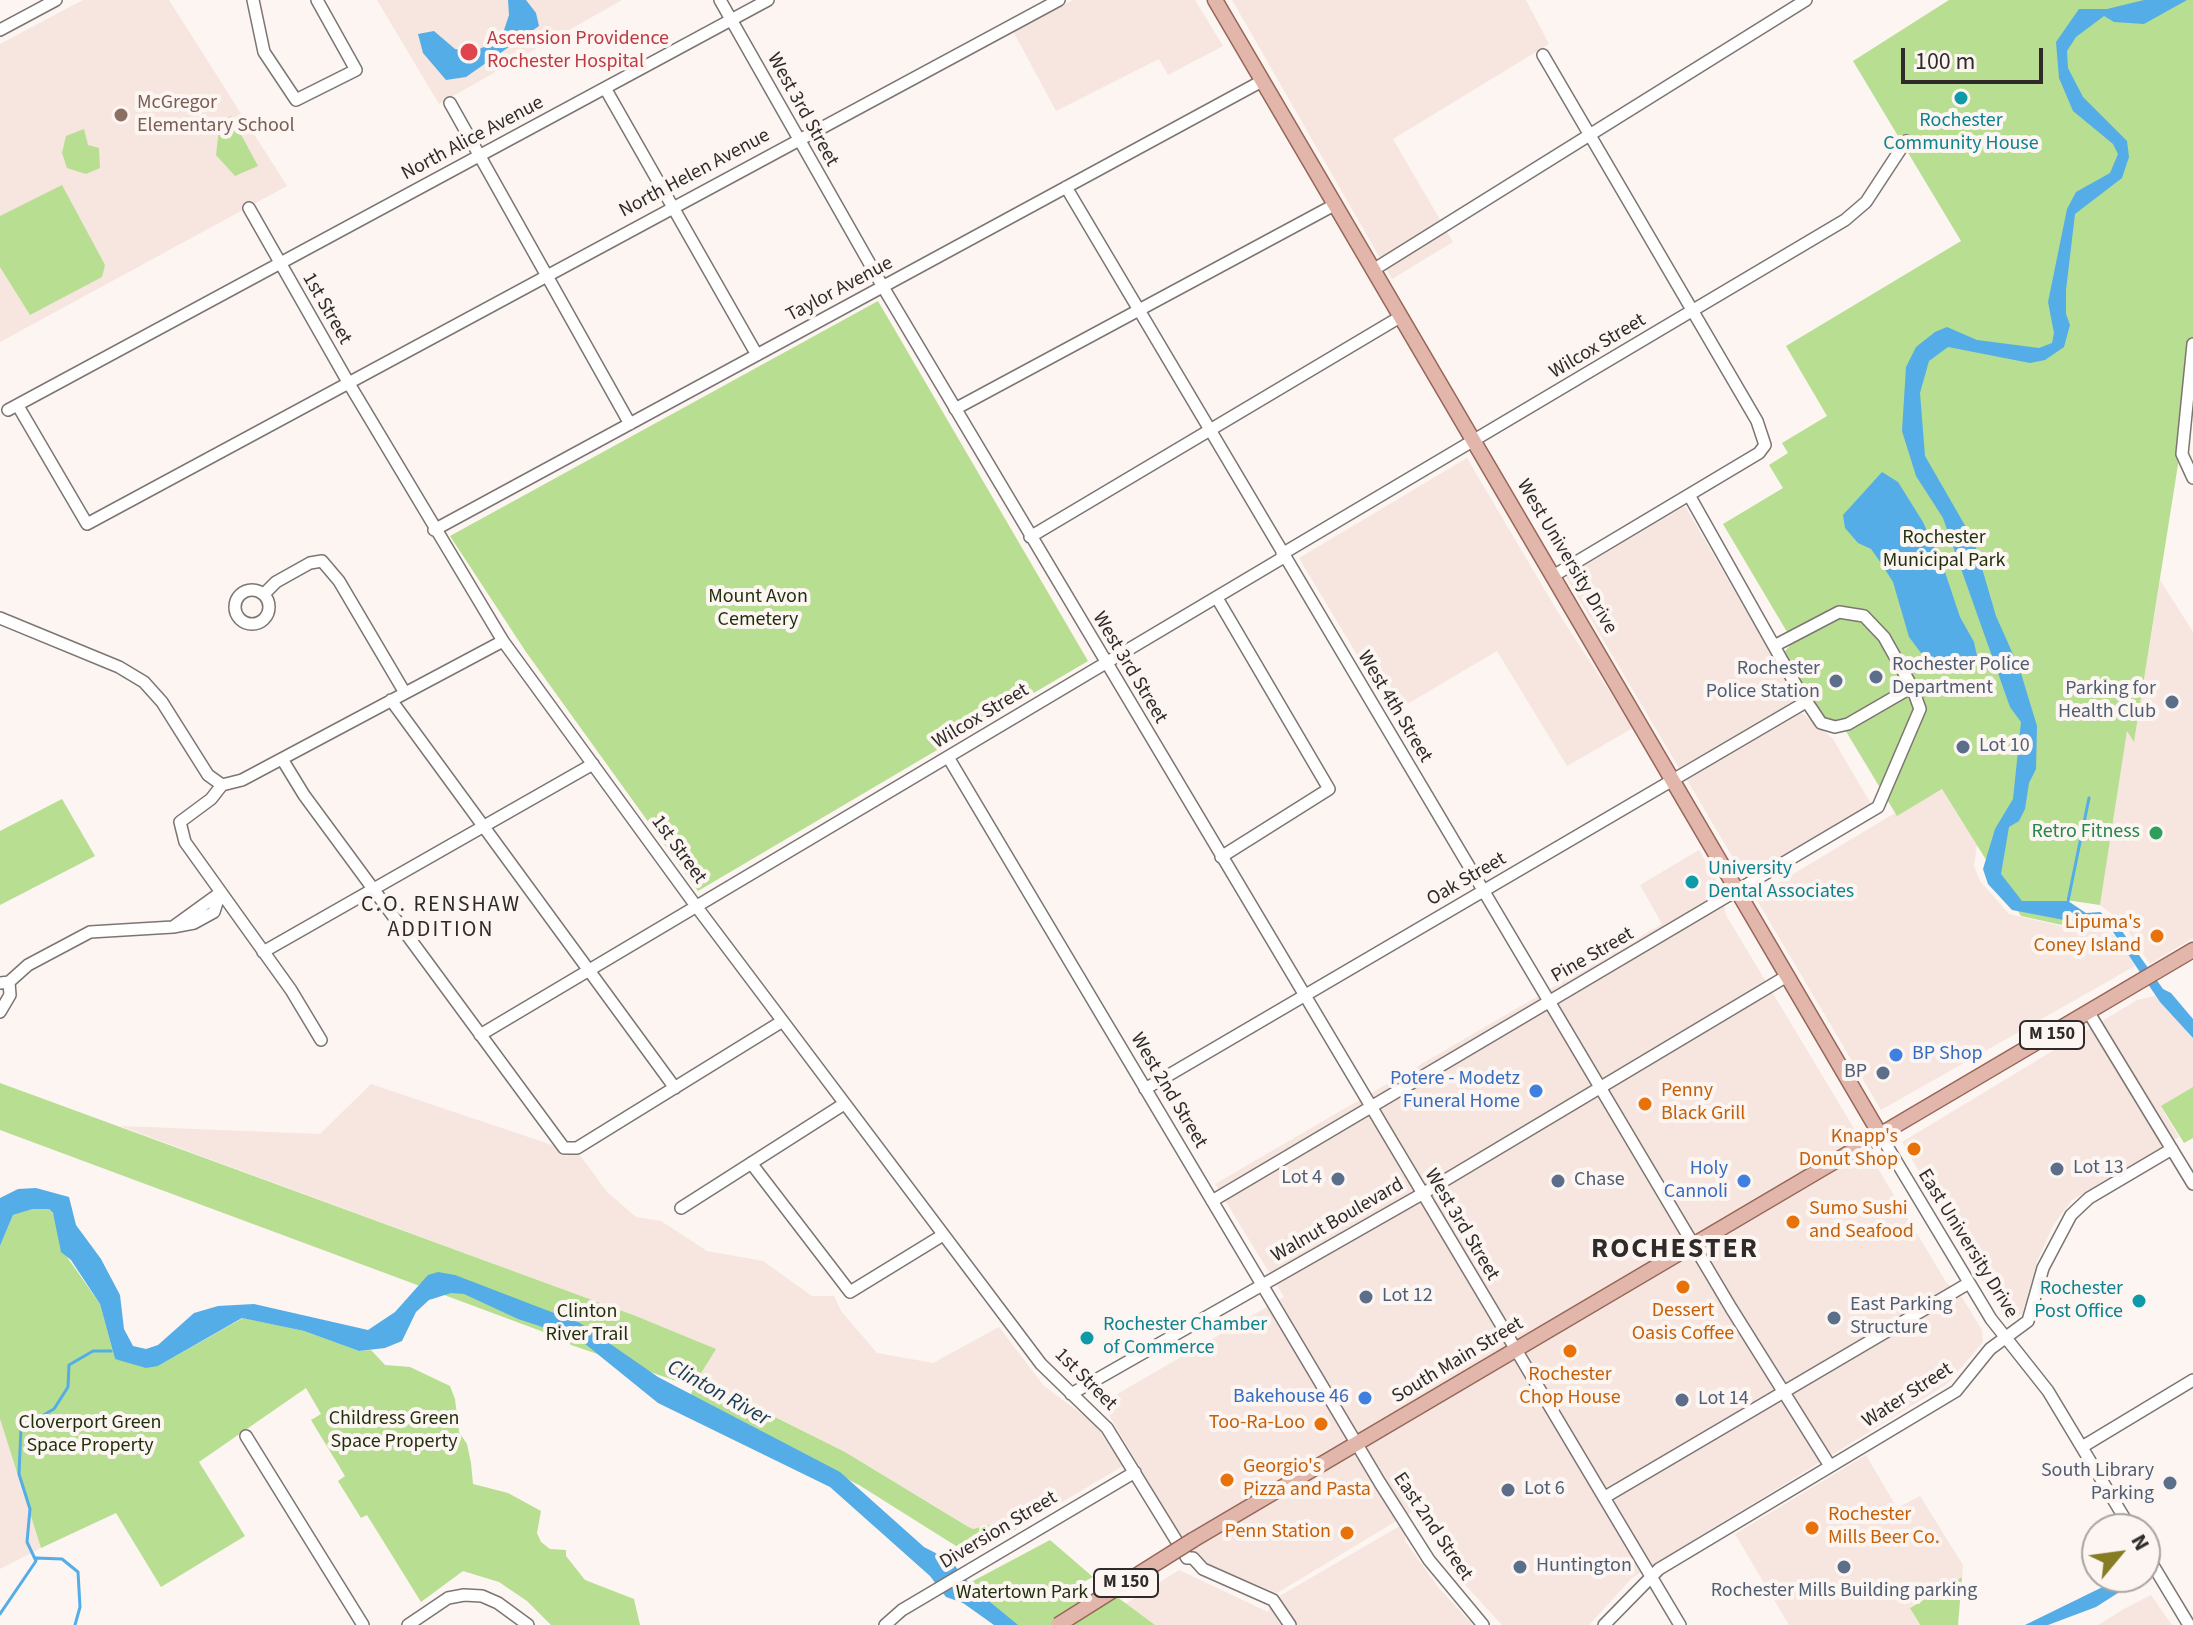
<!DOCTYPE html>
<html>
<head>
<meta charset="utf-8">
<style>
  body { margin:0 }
  #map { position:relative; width:2193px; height:1625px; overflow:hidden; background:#fcf5f1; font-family:"Source Sans 3",sans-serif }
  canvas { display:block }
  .north { position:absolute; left:2081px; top:1513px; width:80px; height:80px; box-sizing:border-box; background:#fcf5f1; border:2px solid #aaa4a1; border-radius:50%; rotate:61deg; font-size:22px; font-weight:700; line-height:32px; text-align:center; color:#2e2b2a }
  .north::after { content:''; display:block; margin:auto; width:28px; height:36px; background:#867c23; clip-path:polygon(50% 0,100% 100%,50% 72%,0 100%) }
  .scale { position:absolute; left:1901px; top:48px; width:142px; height:36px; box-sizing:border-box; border:4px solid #2e2b2a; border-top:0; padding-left:10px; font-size:24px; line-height:28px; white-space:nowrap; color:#2e2b2a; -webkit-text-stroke:6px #fcf5f1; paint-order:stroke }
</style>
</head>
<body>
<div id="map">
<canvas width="2193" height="1625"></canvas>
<div class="north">N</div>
<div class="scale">100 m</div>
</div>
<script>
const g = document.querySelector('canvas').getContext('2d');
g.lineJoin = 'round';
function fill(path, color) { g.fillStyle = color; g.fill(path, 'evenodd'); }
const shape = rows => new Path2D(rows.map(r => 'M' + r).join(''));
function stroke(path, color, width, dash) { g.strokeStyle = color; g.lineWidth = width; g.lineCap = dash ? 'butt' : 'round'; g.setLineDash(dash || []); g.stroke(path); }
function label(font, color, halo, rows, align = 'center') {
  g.font = font + ' "Source Sans 3",sans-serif'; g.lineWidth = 8; g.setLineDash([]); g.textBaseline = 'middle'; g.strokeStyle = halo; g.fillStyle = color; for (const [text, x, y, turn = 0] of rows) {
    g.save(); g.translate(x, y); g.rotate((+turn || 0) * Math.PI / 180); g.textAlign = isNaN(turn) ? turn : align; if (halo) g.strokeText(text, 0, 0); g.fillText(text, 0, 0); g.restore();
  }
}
fill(shape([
  [83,0,169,0,287,186,0,342,0,44],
  [377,0,622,0,439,104],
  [1073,0,1195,0,1223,46,1168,75,1159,59,1056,111,1013,31],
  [1232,0,1526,0,1549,44,1393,139,1453,242,1392,279],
  [1467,458,1559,614,1633,728,1567,766,1497,651,1392,713,1299,558],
  [1685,506,1797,699,1679,768,1566,577],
  [2160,580,2193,632,2193,938,2150,964,2122,922,2100,905,2127,730,2134,741],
  [1802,713,1833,739,1871,804,1745,878,1687,780],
  [1942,789,1977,845,1974,866,1980,881,2009,914,2074,929,2107,931,2116,937,2135,966,1881,1110,1755,897,1895,813,1897,815],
  [1699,850,1720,886,1726,915,1946,1282,1963,1299,1982,1330,1983,1342,1947,1384,1632,1578,1589,1625,1502,1625,1456,1575,1413,1511,1277,1593,1193,1558,1102,1403,1284,1297,1215,1184,1662,924,1640,885],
  [2155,996,2193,1038,2193,1087,2161,1107,2179,1137,2072,1200,2054,1224,2038,1259,2022,1314,2010,1321,1997,1307,1902,1142,2137,1000],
  [371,1084,555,1146,565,1156,579,1154,607,1192,636,1217,661,1221,707,1251,763,1261,812,1296,834,1296,841,1311,877,1353,933,1363,999,1327,1044,1386,1094,1423,1123,1466,1020,1527,1011,1520,973,1529,845,1452,707,1382,700,1375,715,1349,636,1316,120,1126,320,1134],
  [0,1419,41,1548,0,1569],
  [1866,1455,1897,1508,1920,1496,1963,1565,1962,1577,1910,1607,1919,1625,1789,1625,1735,1534],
  [1405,1523,1405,1541,1439,1588,1473,1625,1155,1625,1125,1604,1179,1570,1268,1612,1273,1600],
  [2151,1595,2172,1625,2098,1625,2124,1609]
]), '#f6e6df');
fill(shape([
  [1949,0,2193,0,2193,370,2134,742,2127,731,2100,905,2066,900,2062,925,2021,916,1942,789,1897,816,1841,723,1822,718,1786,657,1785,651,1793,642,1723,524,1783,488,1769,465,1788,453,1782,443,1827,416,1786,346,1961,241,1853,61],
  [231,116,258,166,235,176,216,155,220,121],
  [84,129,88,145,99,148,100,168,86,174,67,168,62,153,66,136],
  [62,185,105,265,102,277,30,315,0,267,0,216],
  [878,301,1088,661,698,891,526,652,450,536],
  [62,799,95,856,0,905,0,831],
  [0,1083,636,1316,716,1349,700,1375,713,1386,845,1452,967,1526,973,1529,1011,1520,1020,1527,972,1556,859,1485,689,1399,694,1387,571,1345,568,1341,0,1130],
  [2193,1087,2193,1138,2184,1143,2161,1106],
  [33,1209,49,1209,57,1219,60,1247,100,1304,115,1359,158,1366,243,1318,304,1331,359,1351,371,1350,385,1365,410,1367,450,1386,455,1399,459,1432,467,1444,471,1463,473,1484,508,1493,541,1511,537,1533,541,1542,550,1549,566,1550,566,1556,585,1580,634,1599,640,1625,551,1625,527,1601,499,1582,463,1571,421,1602,367,1515,361,1518,338,1481,345,1476,311,1420,321,1414,306,1388,199,1462,245,1536,161,1587,116,1513,41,1548,0,1419,0,1246,13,1215],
  [1050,1540,1093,1577,1068,1590,1091,1607,1113,1594,1155,1625,1005,1625,956,1590],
  [1962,1577,1958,1625,1920,1625,1910,1608]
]), '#b7de91');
fill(shape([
  [508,0,526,0,536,13,539,26,466,77,446,80,423,53,418,34,434,31,455,49,473,52,501,39,509,15],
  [2144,0,2187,0,2144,24,2114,22,2104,16,2076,37,2067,51,2068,68,2083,97,2127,141,2129,157,2122,178,2075,214,2066,290,2066,314,2070,325,2064,347,2045,360,2030,363,1948,347,1929,361,1920,393,1925,456,1974,541,1996,616,2020,670,2037,726,2036,769,2029,783,2025,809,2019,821,2009,827,2001,874,2022,901,2068,901,2086,913,2100,912,2117,924,2163,989,2171,993,2193,1019,2193,1038,2160,1002,2111,929,2012,910,1988,884,1983,869,1995,829,2013,799,2021,722,2010,707,1943,518,1916,476,1902,431,1906,367,1916,347,1935,332,1947,327,1977,340,2039,348,2052,343,2054,333,2048,302,2067,209,2076,192,2110,173,2118,154,2113,144,2073,111,2059,78,2056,42,2079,9,2107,9],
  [1882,472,1898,482,1923,522,1944,569,1960,617,1974,642,1977,656,1955,671,1921,653,1909,637,1893,582,1881,563,1871,549,1858,543,1845,528,1843,515],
  [36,1188,69,1197,76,1225,101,1259,120,1295,124,1329,133,1346,146,1349,158,1345,194,1313,218,1306,254,1304,368,1330,395,1312,428,1275,438,1272,455,1275,580,1323,658,1377,840,1472,924,1547,951,1561,973,1588,1018,1625,994,1625,963,1603,946,1597,930,1576,830,1487,658,1403,579,1339,518,1319,464,1294,451,1293,429,1300,416,1312,402,1341,385,1348,359,1351,304,1331,242,1318,158,1366,146,1368,115,1359,100,1304,71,1260,61,1252,53,1213,49,1209,33,1209,13,1215,0,1246,0,1198,18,1189],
  [2123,1577,2143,1577,2096,1607,2048,1625,2025,1625]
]), '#54ade6');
stroke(shape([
  [2068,901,2089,798],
  [36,1558,62,1559,78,1572,80,1607,75,1625],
  [0,1614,36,1561,27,1542,30,1509,19,1474,21,1428,54,1409,68,1387,69,1365,93,1351,111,1351]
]), '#54ade6', 3);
const minor = shape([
  [253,0,264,52,296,100,356,70,317,0],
  [720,0,883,287,1680,1625],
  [0,30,56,0],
  [1543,55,1757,421,1765,445,1759,453,1553,576],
  [605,88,757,355],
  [450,103,630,424],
  [1066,187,1731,1308,1830,1466],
  [249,208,348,382,503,641,696,906,1041,1364,1107,1428,1187,1558,1193,1558,1203,1569,1273,1600,1290,1625],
  [1373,270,1806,0],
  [2193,344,2182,454,2193,478],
  [18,406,87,524,1059,0],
  [955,409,1336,204],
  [8,410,768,0],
  [1689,495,1797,687,1821,723,1835,727,1848,724,1912,687],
  [434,530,1262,81],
  [1030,537,1400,317],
  [1282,554,1845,220,1866,202,1906,141],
  '235 607a17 17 0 1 1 34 0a17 17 0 1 1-34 0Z',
  [264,594,276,582,310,563,322,561,339,581,405,693],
  [1217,598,1329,789,1221,857],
  [0,618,119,667,144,682,162,702,208,775,222,785],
  [391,700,675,1088],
  [948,757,1380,1483,1429,1560,1483,1625],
  [282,759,304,795,564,1148,577,1148,781,1022],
  [220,893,214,912,194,923,173,927,220,893],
  [263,952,593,764],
  [0,983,9,982,28,965,90,932,173,927],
  [0,1012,10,995,9,982],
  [2089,1013,2193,1184],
  [480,1035,1284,557],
  [321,1040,291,990,185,842,180,822,211,799,222,785,242,780,503,641],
  [1145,1089,1806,702],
  [1881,1136,1991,1319,2048,1391,2131,1529],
  [751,1163,850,1292,943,1235],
  [1212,1201,1878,807,1920,709,1912,687,1884,637,1864,616,1839,612,1774,646],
  [681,1208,844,1104],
  [1071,1394,1422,1194,1787,976],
  [246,1436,363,1625],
  [2082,1447,2193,1380],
  [1605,1497,1969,1283],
  [2145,1552,2189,1625],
  [408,1625,448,1598,464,1595,482,1596,498,1603,528,1625],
  [885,1625,902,1610,1135,1472],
  [1604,1625,1659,1569,1956,1391,1990,1349,2028,1321,2043,1268,2071,1215,2089,1198,2172,1149]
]);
const major = shape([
  [1215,0,1881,1136],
  [1193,1540,2193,950]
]);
stroke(minor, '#7c7572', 14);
stroke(major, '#966658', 17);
stroke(minor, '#fff', 11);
stroke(major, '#e2b6aa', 14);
const majorBridge = shape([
  [1058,1625,1193,1540]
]);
stroke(majorBridge, '#966658', 17, []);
stroke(majorBridge, '#e2b6aa', 14);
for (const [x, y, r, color] of [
  [469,52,10,"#e0444e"],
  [1961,98,8,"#0f9aa8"],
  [121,115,8,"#8d6e63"],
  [1876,677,8,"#5c6f8a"],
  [1836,681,8,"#5c6f8a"],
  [2172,702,8,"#5c6f8a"],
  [1963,747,8,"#5c6f8a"],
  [2156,833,8,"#2e9e5b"],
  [1692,882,8,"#0f9aa8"],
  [2157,936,8,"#e8710a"],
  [1896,1055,8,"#3f7fe0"],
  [1883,1073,8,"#5c6f8a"],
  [1536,1091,8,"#3f7fe0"],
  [1645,1104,8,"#e8710a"],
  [1914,1149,8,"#e8710a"],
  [2057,1169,8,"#5c6f8a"],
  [1338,1179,8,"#5c6f8a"],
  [1558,1181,8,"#5c6f8a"],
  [1744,1181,8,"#3f7fe0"],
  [1793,1222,8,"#e8710a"],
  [1683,1287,8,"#e8710a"],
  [1366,1297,8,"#5c6f8a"],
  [2139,1301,8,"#0f9aa8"],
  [1834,1318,8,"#5c6f8a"],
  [1087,1338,8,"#0f9aa8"],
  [1570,1351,8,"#e8710a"],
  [1365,1398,8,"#3f7fe0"],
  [1682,1400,8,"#5c6f8a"],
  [1321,1424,8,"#e8710a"],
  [1227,1480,8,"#e8710a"],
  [2170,1483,8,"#5c6f8a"],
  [1508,1490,8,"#5c6f8a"],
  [1812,1528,8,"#e8710a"],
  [1347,1533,8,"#e8710a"],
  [1520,1567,8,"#5c6f8a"],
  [1844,1567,8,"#5c6f8a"]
]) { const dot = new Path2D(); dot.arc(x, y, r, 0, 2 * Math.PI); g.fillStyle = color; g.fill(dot); stroke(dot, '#fcf5f1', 3); }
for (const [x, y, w] of [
  [2052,1035,64],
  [1126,1583,64]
]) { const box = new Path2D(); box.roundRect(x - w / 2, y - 14, w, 28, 6); g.fillStyle = '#fcf5f1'; g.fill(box); stroke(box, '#2e2b2a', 2); }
label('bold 18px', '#2e2b2a', null, [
  ["M 150",2052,1035],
  ["M 150",1126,1583]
]);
label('20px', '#be3a42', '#fcf5f1', [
  ["Ascension Providence",487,40],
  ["Rochester Hospital",487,63]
], 'left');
label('20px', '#785e54', '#fcf5f1', [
  ["McGregor",137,104],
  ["Elementary School",137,127]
], 'left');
label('20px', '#2e2b2a', '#fcf5f1', [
  ["West 3rd Street",802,110,61],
  ["North Alice Avenue",473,139,-28],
  ["North Helen Avenue",695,174,-28],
  ["Taylor Avenue",840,290,-28],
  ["1st Street",326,309,60],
  ["Wilcox Street",1598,347,-31],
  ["West University Drive",1566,557,59],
  ["West 3rd Street",1129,668,59],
  ["West 4th Street",1394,707,59],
  ["Wilcox Street",981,717,-31],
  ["1st Street",678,850,54],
  ["Oak Street",1467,880,-30],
  ["Pine Street",1593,956,-30],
  ["West 2nd Street",1168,1091,59],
  ["Walnut Boulevard",1338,1221,-30],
  ["West 3rd Street",1461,1225,59],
  ["East University Drive",1967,1244,58],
  ["South Main Street",1458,1361,-31],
  ["1st Street",1085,1380,45],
  ["Water Street",1908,1396,-33],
  ["East 2nd Street",1432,1527,56],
  ["Diversion Street",999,1531,-31]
]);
label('20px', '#0d838f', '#fcf5f1', [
  ["Rochester",1961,122,"center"],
  ["Community House",1961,145,"center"],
  ["University",1708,870],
  ["Dental Associates",1708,893],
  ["Rochester",2123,1290,"right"],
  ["Post Office",2123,1313,"right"],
  ["Rochester Chamber",1103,1326],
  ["of Commerce",1103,1349]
], 'left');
label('20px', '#1f2f0c', '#fcf5f1', [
  ["Rochester",1944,539],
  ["Municipal Park",1944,562],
  ["Mount Avon",758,598],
  ["Cemetery",758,621],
  ["Clinton",587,1313],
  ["River Trail",587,1336],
  ["Childress Green",394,1420],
  ["Space Property",394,1443],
  ["Cloverport Green",90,1424],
  ["Space Property",90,1447],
  ["Watertown Park",1022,1594]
]);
label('20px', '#4e5e75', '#fcf5f1', [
  ["Rochester Police",1892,666],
  ["Department",1892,689],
  ["Rochester",1820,670,"right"],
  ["Police Station",1820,693,"right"],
  ["Parking for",2156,690,"right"],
  ["Health Club",2156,713,"right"],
  ["Lot 10",1979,747],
  ["BP",1867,1073,"right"],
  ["Lot 13",2073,1169],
  ["Lot 4",1322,1179,"right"],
  ["Chase",1574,1181],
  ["Lot 12",1382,1297],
  ["East Parking",1850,1306],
  ["Structure",1850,1329],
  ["Lot 14",1698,1400],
  ["South Library",2154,1472,"right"],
  ["Parking",2154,1495,"right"],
  ["Lot 6",1524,1490],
  ["Huntington",1536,1567],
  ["Rochester Mills Building parking",1844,1592,"center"]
], 'left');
label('20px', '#27864d', '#fcf5f1', [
  ["Retro Fitness",2140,833]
], 'right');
label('20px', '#c56008', '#fcf5f1', [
  ["Lipuma's",2141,924],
  ["Coney Island",2141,947],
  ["Penny",1661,1092,"left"],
  ["Black Grill",1661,1115,"left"],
  ["Knapp's",1898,1138],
  ["Donut Shop",1898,1161],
  ["Sumo Sushi",1809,1210,"left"],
  ["and Seafood",1809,1233,"left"],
  ["Dessert",1683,1312,"center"],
  ["Oasis Coffee",1683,1335,"center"],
  ["Rochester",1570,1376,"center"],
  ["Chop House",1570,1399,"center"],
  ["Too-Ra-Loo",1305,1424],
  ["Georgio's",1243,1468,"left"],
  ["Pizza and Pasta",1243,1491,"left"],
  ["Rochester",1828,1516,"left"],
  ["Mills Beer Co.",1828,1539,"left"],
  ["Penn Station",1331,1533]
], 'right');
label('20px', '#366cbe', '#fcf5f1', [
  ["BP Shop",1912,1055,"left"],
  ["Potere - Modetz",1520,1080],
  ["Funeral Home",1520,1103],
  ["Holy",1728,1170],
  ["Cannoli",1728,1193],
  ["Bakehouse 46",1349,1398]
], 'right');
g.letterSpacing = '2px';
label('22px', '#2e2b2a', '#fcf5f1', [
  ["C.O. RENSHAW",441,906],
  ["ADDITION",441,931]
]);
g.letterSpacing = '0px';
label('italic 22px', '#163c54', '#fcf5f1', [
  ["Clinton River",718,1394,29]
]);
g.letterSpacing = '2px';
label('bold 28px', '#2e2b2a', '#fcf5f1', [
  ["ROCHESTER",1675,1251]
]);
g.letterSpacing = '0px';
</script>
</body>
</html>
